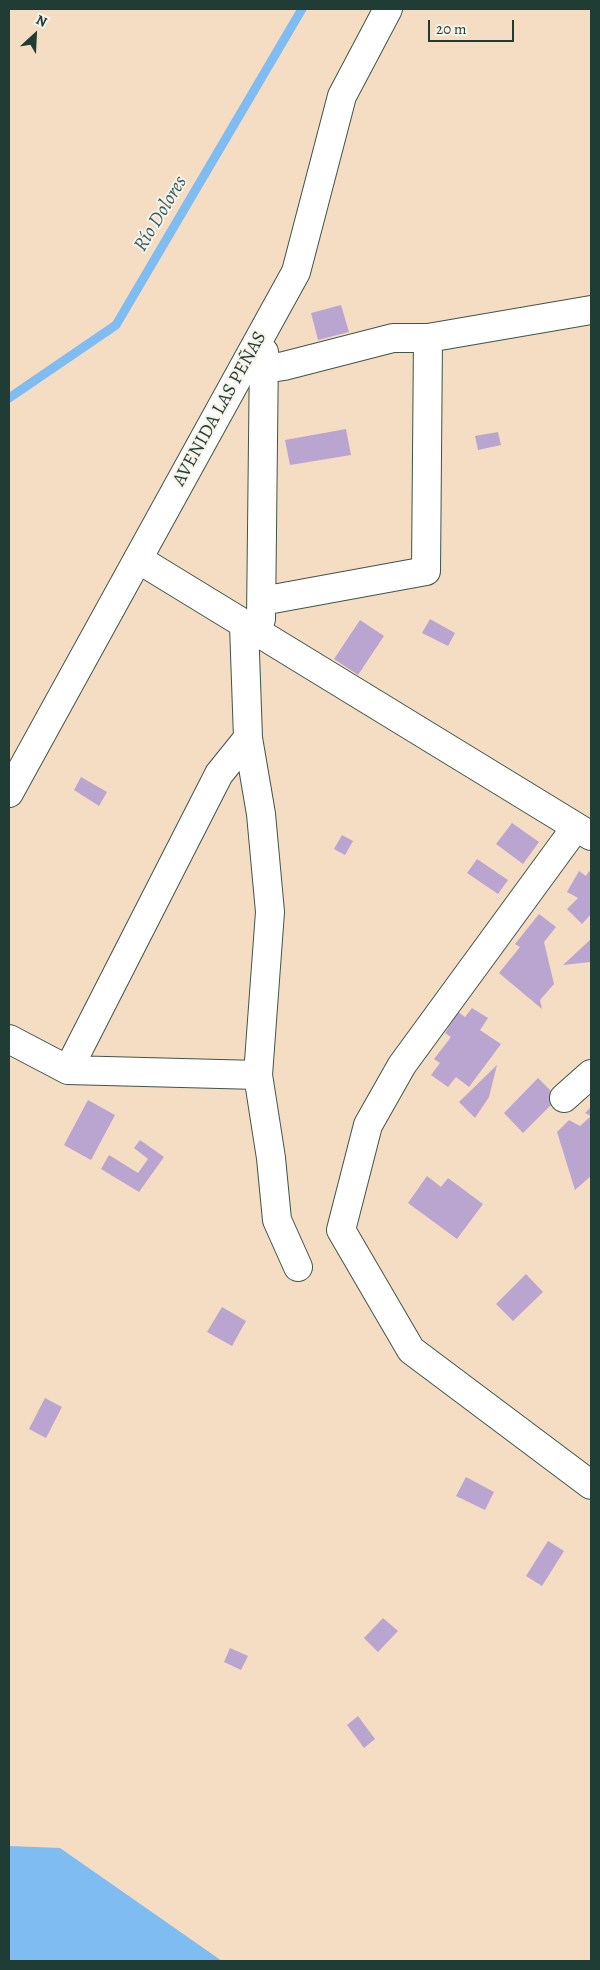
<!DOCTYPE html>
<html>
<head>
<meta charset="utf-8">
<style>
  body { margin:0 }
  #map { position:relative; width:600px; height:1970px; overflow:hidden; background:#f4ddc2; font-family:Alegreya,serif }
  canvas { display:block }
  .frame { position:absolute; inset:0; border:10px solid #1f3d34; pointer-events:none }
  .north { position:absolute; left:10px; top:10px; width:50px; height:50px; -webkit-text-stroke:4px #f7f3e8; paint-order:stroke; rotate:25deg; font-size:14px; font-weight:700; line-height:20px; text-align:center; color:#1f3d34 }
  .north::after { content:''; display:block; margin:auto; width:18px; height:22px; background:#1f3d34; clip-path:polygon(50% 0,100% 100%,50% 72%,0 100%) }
  .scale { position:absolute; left:428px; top:20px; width:86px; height:22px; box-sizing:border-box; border:2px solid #1f3d34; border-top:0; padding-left:6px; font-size:15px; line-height:18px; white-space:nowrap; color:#1f3d34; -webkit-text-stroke:4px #f7f3e8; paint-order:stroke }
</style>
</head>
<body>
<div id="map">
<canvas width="600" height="1970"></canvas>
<div class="frame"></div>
<div class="north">N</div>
<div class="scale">20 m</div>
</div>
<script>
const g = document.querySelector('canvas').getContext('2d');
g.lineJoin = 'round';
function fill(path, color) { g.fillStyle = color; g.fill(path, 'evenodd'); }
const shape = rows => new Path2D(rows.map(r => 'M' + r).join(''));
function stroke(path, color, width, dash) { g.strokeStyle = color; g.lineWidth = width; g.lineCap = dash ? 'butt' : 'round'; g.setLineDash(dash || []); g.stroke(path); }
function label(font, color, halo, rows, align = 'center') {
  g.font = font + ' Alegreya,serif'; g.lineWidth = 4; g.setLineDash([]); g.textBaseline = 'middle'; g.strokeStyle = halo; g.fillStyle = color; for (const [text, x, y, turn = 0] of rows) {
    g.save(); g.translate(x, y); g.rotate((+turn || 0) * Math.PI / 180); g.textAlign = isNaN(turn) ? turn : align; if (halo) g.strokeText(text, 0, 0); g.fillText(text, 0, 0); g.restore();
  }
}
fill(shape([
  [9,1846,60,1848,222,1961,9,1961]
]), '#7fbcf2');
stroke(shape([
  [9,398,116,325,302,9]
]), '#7fbcf2', 9);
fill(shape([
  [341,305,349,332,318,340,311,313],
  [346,429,351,455,290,465,285,440],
  [498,432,501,445,478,450,475,436],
  [430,619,455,633,448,646,422,633],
  [360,620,384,636,358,675,334,659],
  [81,777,107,792,99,806,74,790],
  [512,823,539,842,523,864,496,844],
  [342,835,353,841,345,855,334,849],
  [477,859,508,880,498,894,467,873],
  [579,871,586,876,589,871,591,873,591,914,582,924,567,909,578,898,567,892],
  [539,914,556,927,544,942,554,984,540,1000,542,1009,499,973,520,947,515,944],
  [591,939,591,962,563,965],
  [472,1008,488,1018,480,1030,501,1044,469,1087,456,1077,448,1087,431,1075,440,1063,434,1059,451,1037,445,1033,458,1012,465,1017],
  [497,1065,489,1097,475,1118,459,1102],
  [538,1078,558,1098,523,1133,504,1113],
  [88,1100,115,1115,91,1160,64,1145],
  [591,1107,591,1176,575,1190,557,1132,569,1120,580,1126,591,1116,585,1113],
  [140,1140,164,1157,139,1192,101,1169,109,1155,138,1173,148,1159,134,1148],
  [427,1176,441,1187,448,1178,483,1204,457,1239,408,1203],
  [526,1274,543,1292,513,1321,496,1304],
  [222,1307,246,1321,232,1346,207,1332],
  [45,1398,62,1407,46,1438,29,1429],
  [466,1477,494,1492,485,1510,456,1496],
  [548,1541,564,1551,542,1586,526,1576],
  [383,1618,398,1631,378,1652,364,1638],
  [230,1648,248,1656,241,1670,224,1662],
  [358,1716,375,1739,364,1748,347,1725]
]), '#baa5d0');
const street = shape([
  [264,369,284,366,393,338,428,338,591,310],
  [138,559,591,836],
  [262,601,426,571,428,338],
  [261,619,264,352],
  [244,625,248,738,261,814,270,912,258,1075,271,1158,277,1220,298,1267],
  [576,827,402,1065,368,1125,341,1230,411,1350,591,1485],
  [9,1039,68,1070,258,1075],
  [68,1070,219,774,248,738],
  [564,1098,591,1074]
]);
const secondary = shape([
  [9,793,296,272,342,96,388,9]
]);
stroke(street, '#3f5549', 30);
stroke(secondary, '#3f5549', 30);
stroke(street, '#fff', 28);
stroke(secondary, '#fff', 28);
label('19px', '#1f3d34', '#f7f3e8', [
  ["AVENIDA LAS PEÑAS",220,409,-61]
]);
label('italic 20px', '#375d64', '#f7f3e8', [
  ["Río Dolores",161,214,-59]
]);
</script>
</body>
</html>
